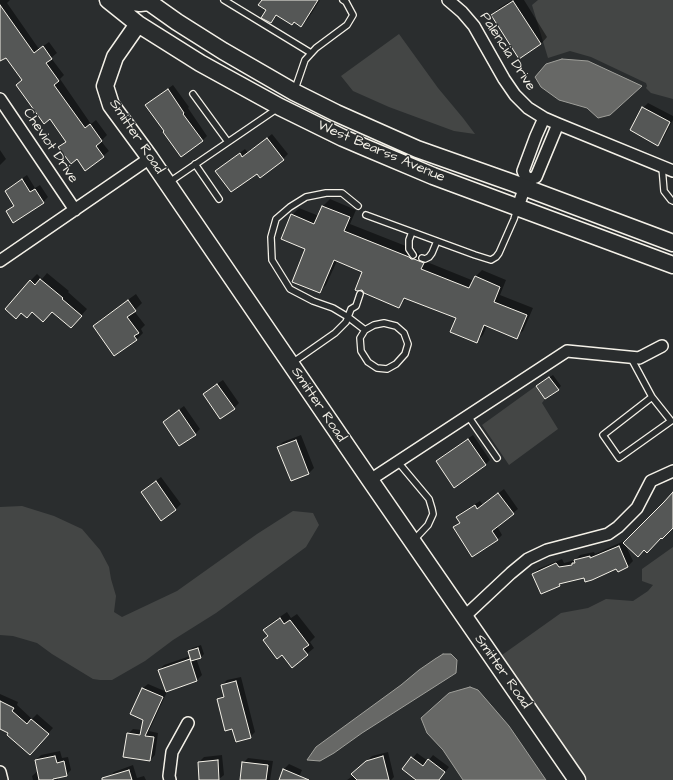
<!DOCTYPE html>
<html>
<head>
<meta charset="utf-8">
<style>
  body { margin:0 }
  canvas { display:block; background:#2a2d2e }
</style>
</head>
<body>
<canvas width="673" height="780"></canvas>
<script>
const g = document.querySelector('canvas').getContext('2d');
g.lineJoin = 'round';
function fill(path, color) { g.fillStyle = color; g.fill(path, 'evenodd'); }
const shape = rows => new Path2D(rows.map(r => 'M' + r).join(''));
function stroke(path, color, width, dash) { g.strokeStyle = color; g.lineWidth = width; g.lineCap = dash ? 'butt' : 'round'; g.setLineDash(dash || []); g.stroke(path); }
function label(font, color, halo, rows, align = 'center') {
  g.font = font + ' "Architects Daughter",sans-serif'; g.lineWidth = 3; g.setLineDash([]); g.textBaseline = 'middle'; g.strokeStyle = halo; g.fillStyle = color; for (const [text, x, y, turn = 0] of rows) {
    g.save(); g.translate(x, y); g.rotate((+turn || 0) * Math.PI / 180); g.textAlign = isNaN(turn) ? turn : align; if (halo) g.strokeText(text, 0, 0); g.fillText(text, 0, 0); g.restore();
  }
}
fill(shape([
  [538,0,673,0,673,99,651,93,646,88,647,86,646,83,591,57,570,51,548,58,532,5],
  [399,34,438,88,463,118,475,134,454,131,389,107,353,91,341,76],
  [536,386,545,399,542,403,558,429,509,465,482,425],
  [22,506,54,516,82,529,100,550,109,567,111,579,116,596,114,612,122,617,177,591,257,534,293,511,313,513,319,525,306,547,216,613,173,640,145,661,112,680,100,680,93,679,52,654,37,643,13,636,0,635,0,507],
  [673,547,673,780,587,780,502,655,561,613,588,608,606,599,633,601,648,591,653,585,642,581,642,569]
]), '#444645');
const water = shape([
  [562,59,588,61,642,86,610,115,598,118,587,108,559,100,541,87,535,77,546,64,562,59],
  [443,654,451,654,457,660,456,673,362,733,334,753,320,761,307,760,316,747,401,685,419,670,435,659,443,654],
  [470,687,478,690,509,726,546,780,463,780,443,750,427,733,421,718,449,693,470,687]
]);
fill(water, '#676866');
stroke(water, '#9f9f9a', 1);
fill(shape([
  [0,0,10,0,7,3,39,49,49,42,57,53,51,58,64,75,60,79,91,124,96,120,107,135,101,141,109,151,103,156,85,169,77,158,60,147,67,141,50,118,17,85,22,79,6,56,0,58],
  [261,0,320,0,308,19,301,25,295,21,278,15,271,22,267,9],
  [512,0,524,0,547,37,541,44,492,15,499,8],
  [173,85,189,107,188,108,207,136,202,141,165,131,147,105,152,100],
  [648,103,673,116,673,120,663,139,658,144,643,108],
  [272,134,288,154,283,159,257,172,217,171,222,166,245,149,248,153],
  [0,150,6,159,0,165],
  [27,175,35,188,40,185,48,197,43,202,7,212,15,205,6,191,11,186],
  [330,199,356,210,350,224,416,250,418,253,430,256,427,262,474,281,475,277,482,270,506,280,500,295,533,308,523,331,516,337,487,326,483,335,476,342,457,318,407,298,399,306,364,271,337,261,326,285,319,292,307,249,292,215,299,208,319,216,323,206],
  [47,273,69,291,68,292,87,309,71,327,30,281,37,274,42,279],
  [136,294,142,303,134,311,145,325,141,329,143,333,137,339,115,355,94,326,101,319],
  [553,375,561,386,558,389,540,383],
  [223,380,239,403,234,408,205,394,209,389],
  [184,406,200,429,195,434,164,422,169,417],
  [301,435,314,468,309,473,291,480,278,447,283,442],
  [473,435,490,460,485,465,437,461,442,456],
  [161,477,181,504,176,509,162,519,142,492,147,487],
  [504,489,518,509,513,513,497,526,502,535,497,540,455,527,460,522,457,517,462,512,480,501,483,505],
  [673,493,673,527,644,549,625,544,633,561,628,566,618,570,617,567,585,577,562,582,559,585,533,574,538,569,562,559,564,563,575,560,580,555,594,552,595,554,624,541,624,543],
  [287,612,291,618,297,614,315,637,310,642,314,648,307,654,282,654,265,630,271,623],
  [201,645,204,654,201,657,196,658,202,675,197,680,166,690,159,670,164,665,190,656,189,651,192,648],
  [241,677,255,732,250,737,218,700,225,694,222,685,227,680],
  [148,684,167,692,149,731,158,733,155,755,150,760,128,734,133,729,142,730,144,720,131,714,143,688],
  [0,694,18,702,17,705,32,719,37,714,53,728,34,749,10,733,0,728],
  [60,751,62,758,68,757,71,770,66,775,58,776,58,780,33,780,32,776,38,771,36,760,41,755],
  [388,752,394,777,391,780,347,780,354,775,353,774,372,756],
  [417,753,428,761,433,755,449,767,439,780,413,780,415,778,403,769],
  [222,755,224,775,218,780,200,780,199,762,204,757],
  [248,758,273,761,270,780,241,780,243,763],
  [289,764,302,770,299,777,306,780,280,780,284,769],
  [133,765,137,778,144,776,146,780,110,780,109,777,114,772]
]), '#0007');
const building = shape([
  [262,0,318,0,301,27,294,22,292,25,276,15,271,23,261,18,266,10,258,5,262,0],
  [513,1,541,44,519,59,491,15,513,1],
  [0,5,34,53,43,46,52,59,46,63,59,81,54,85,85,128,90,124,102,141,96,146,104,157,85,171,77,159,71,164,58,147,66,142,50,119,44,124,29,103,16,85,22,80,6,58,0,61,0,5],
  [168,89,184,113,183,114,203,141,181,157,163,132,164,131,145,105,168,89],
  [642,107,670,122,658,146,630,130,642,107],
  [267,138,284,160,260,178,257,174,231,192,215,171,240,153,242,157,267,138],
  [22,179,30,192,35,189,44,203,13,223,6,211,14,206,5,191,22,179],
  [322,206,350,217,344,231,409,257,411,259,414,259,424,263,421,269,469,288,475,276,500,287,494,302,527,315,517,339,484,325,477,343,450,332,456,318,404,298,399,308,364,293,362,290,357,291,355,290,362,272,334,260,320,293,292,282,305,249,281,239,291,214,314,224,322,206],
  [40,279,63,298,62,299,82,316,71,328,52,312,43,322,32,312,27,318,21,313,16,319,5,309,30,280,35,285,40,279],
  [128,300,136,311,127,317,139,333,134,336,137,340,114,356,93,326,128,300],
  [549,377,559,390,545,399,536,386,549,377],
  [217,384,235,409,220,419,203,394,217,384],
  [179,410,196,435,179,446,163,422,179,410],
  [468,439,486,465,454,488,436,461,468,439],
  [296,440,309,474,291,481,277,447,296,440],
  [156,481,176,510,161,521,141,492,156,481],
  [673,492,673,528,662,539,661,538,647,553,644,550,638,557,623,543,664,502,673,492],
  [498,493,514,514,492,531,498,540,472,557,453,527,460,523,456,517,475,505,477,509,498,493],
  [619,546,628,567,618,572,616,569,592,580,585,582,584,578,559,584,560,586,541,594,532,574,556,563,559,567,572,565,572,563,575,563,574,560,590,556,590,558,619,546],
  [280,618,284,624,290,620,309,645,303,649,308,655,292,668,282,655,277,659,263,640,268,636,263,630,280,618],
  [198,648,201,658,191,661,188,651,198,648],
  [190,659,197,681,166,692,158,670,190,659],
  [236,681,251,738,236,742,232,729,225,731,217,699,224,697,221,685,236,681],
  [142,688,163,697,145,736,154,737,150,761,123,757,127,733,140,735,143,720,130,714,142,688],
  [0,701,14,708,12,711,27,724,31,719,49,734,30,755,7,735,8,733,0,729,0,701],
  [55,756,57,763,64,761,67,776,53,779,53,780,39,780,35,760,55,756],
  [383,756,389,780,357,780,351,774,366,761,383,756],
  [411,757,423,766,428,759,445,772,439,780,416,780,402,769,411,757],
  [218,760,219,780,199,780,198,762,218,760],
  [242,762,268,765,266,780,240,780,242,762],
  [283,769,309,780,279,780,283,769],
  [129,770,132,780,102,780,102,778,129,770]
]);
fill(building, '#555756');
stroke(building, '#f4f1e8', 1);
const lane = shape([
  [224,0,311,53],
  [294,92,305,60,316,48,347,25,353,15,346,2,343,0],
  [193,94,228,142],
  [195,164,219,199],
  [662,167,664,191,671,200,673,201],
  [168,183,278,108],
  [358,206,342,193,326,193,306,197,290,207,276,219,271,237,272,260,290,289,313,301,333,308,348,317,365,330,360,338,361,351,368,362,377,368,387,369,396,364,405,354,408,344,404,333,396,326,384,323,374,325,365,330],
  [366,215,475,255,491,260,496,257,499,253,514,219,517,209],
  [412,232,409,240,409,249,413,255],
  [422,258,425,259,429,257,432,253,437,241],
  [631,358,652,397,603,435,619,458,671,421,652,397],
  [292,363,335,333,346,322,351,309,356,306,360,294],
  [468,416,497,458],
  [398,462,429,499,432,509,433,514,428,525,413,541]
]);
const street = shape([
  [448,0,462,12,474,26,504,79,515,95,528,108,544,118,558,124,673,171],
  [0,99,75,210],
  [527,180,536,177,558,124],
  [518,207,527,180,523,171,536,136,544,118],
  [0,261,150,158],
  [370,480,567,351,639,358,662,346],
  [464,617,511,573,528,559,547,550,608,534,618,527,637,508,651,481,673,471],
  [0,772,2,780],
  [170,780,169,776,172,752,188,723]
]);
const secondary = shape([
  [108,0,138,24,200,63,280,107,343,138,364,147,433,176,673,265],
  [129,0,133,2,140,3,148,2],
  [146,0,177,22,223,51,294,92,336,113,417,149,513,183,673,243],
  [138,24,115,57,105,86,111,105,150,158,370,480,577,780]
]);
stroke(lane, '#f4f1e8', 8);
stroke(street, '#f4f1e8', 14);
stroke(secondary, '#f4f1e8', 19);
stroke(lane, '#2a2d2e', 5.5);
stroke(street, '#2a2d2e', 11);
stroke(secondary, '#2a2d2e', 16);
label('14px', '#f4f1e8', '#2a2d2e', [
  ["Palencia Drive",507,52,57],
  ["Smitter Road",136,137,56],
  ["Cheviot Drive",50,146,56],
  ["West Bearss Avenue",381,152,23],
  ["Smitter Road",318,405,56],
  ["Smitter Road",502,672,55]
]);
</script>
</body>
</html>
